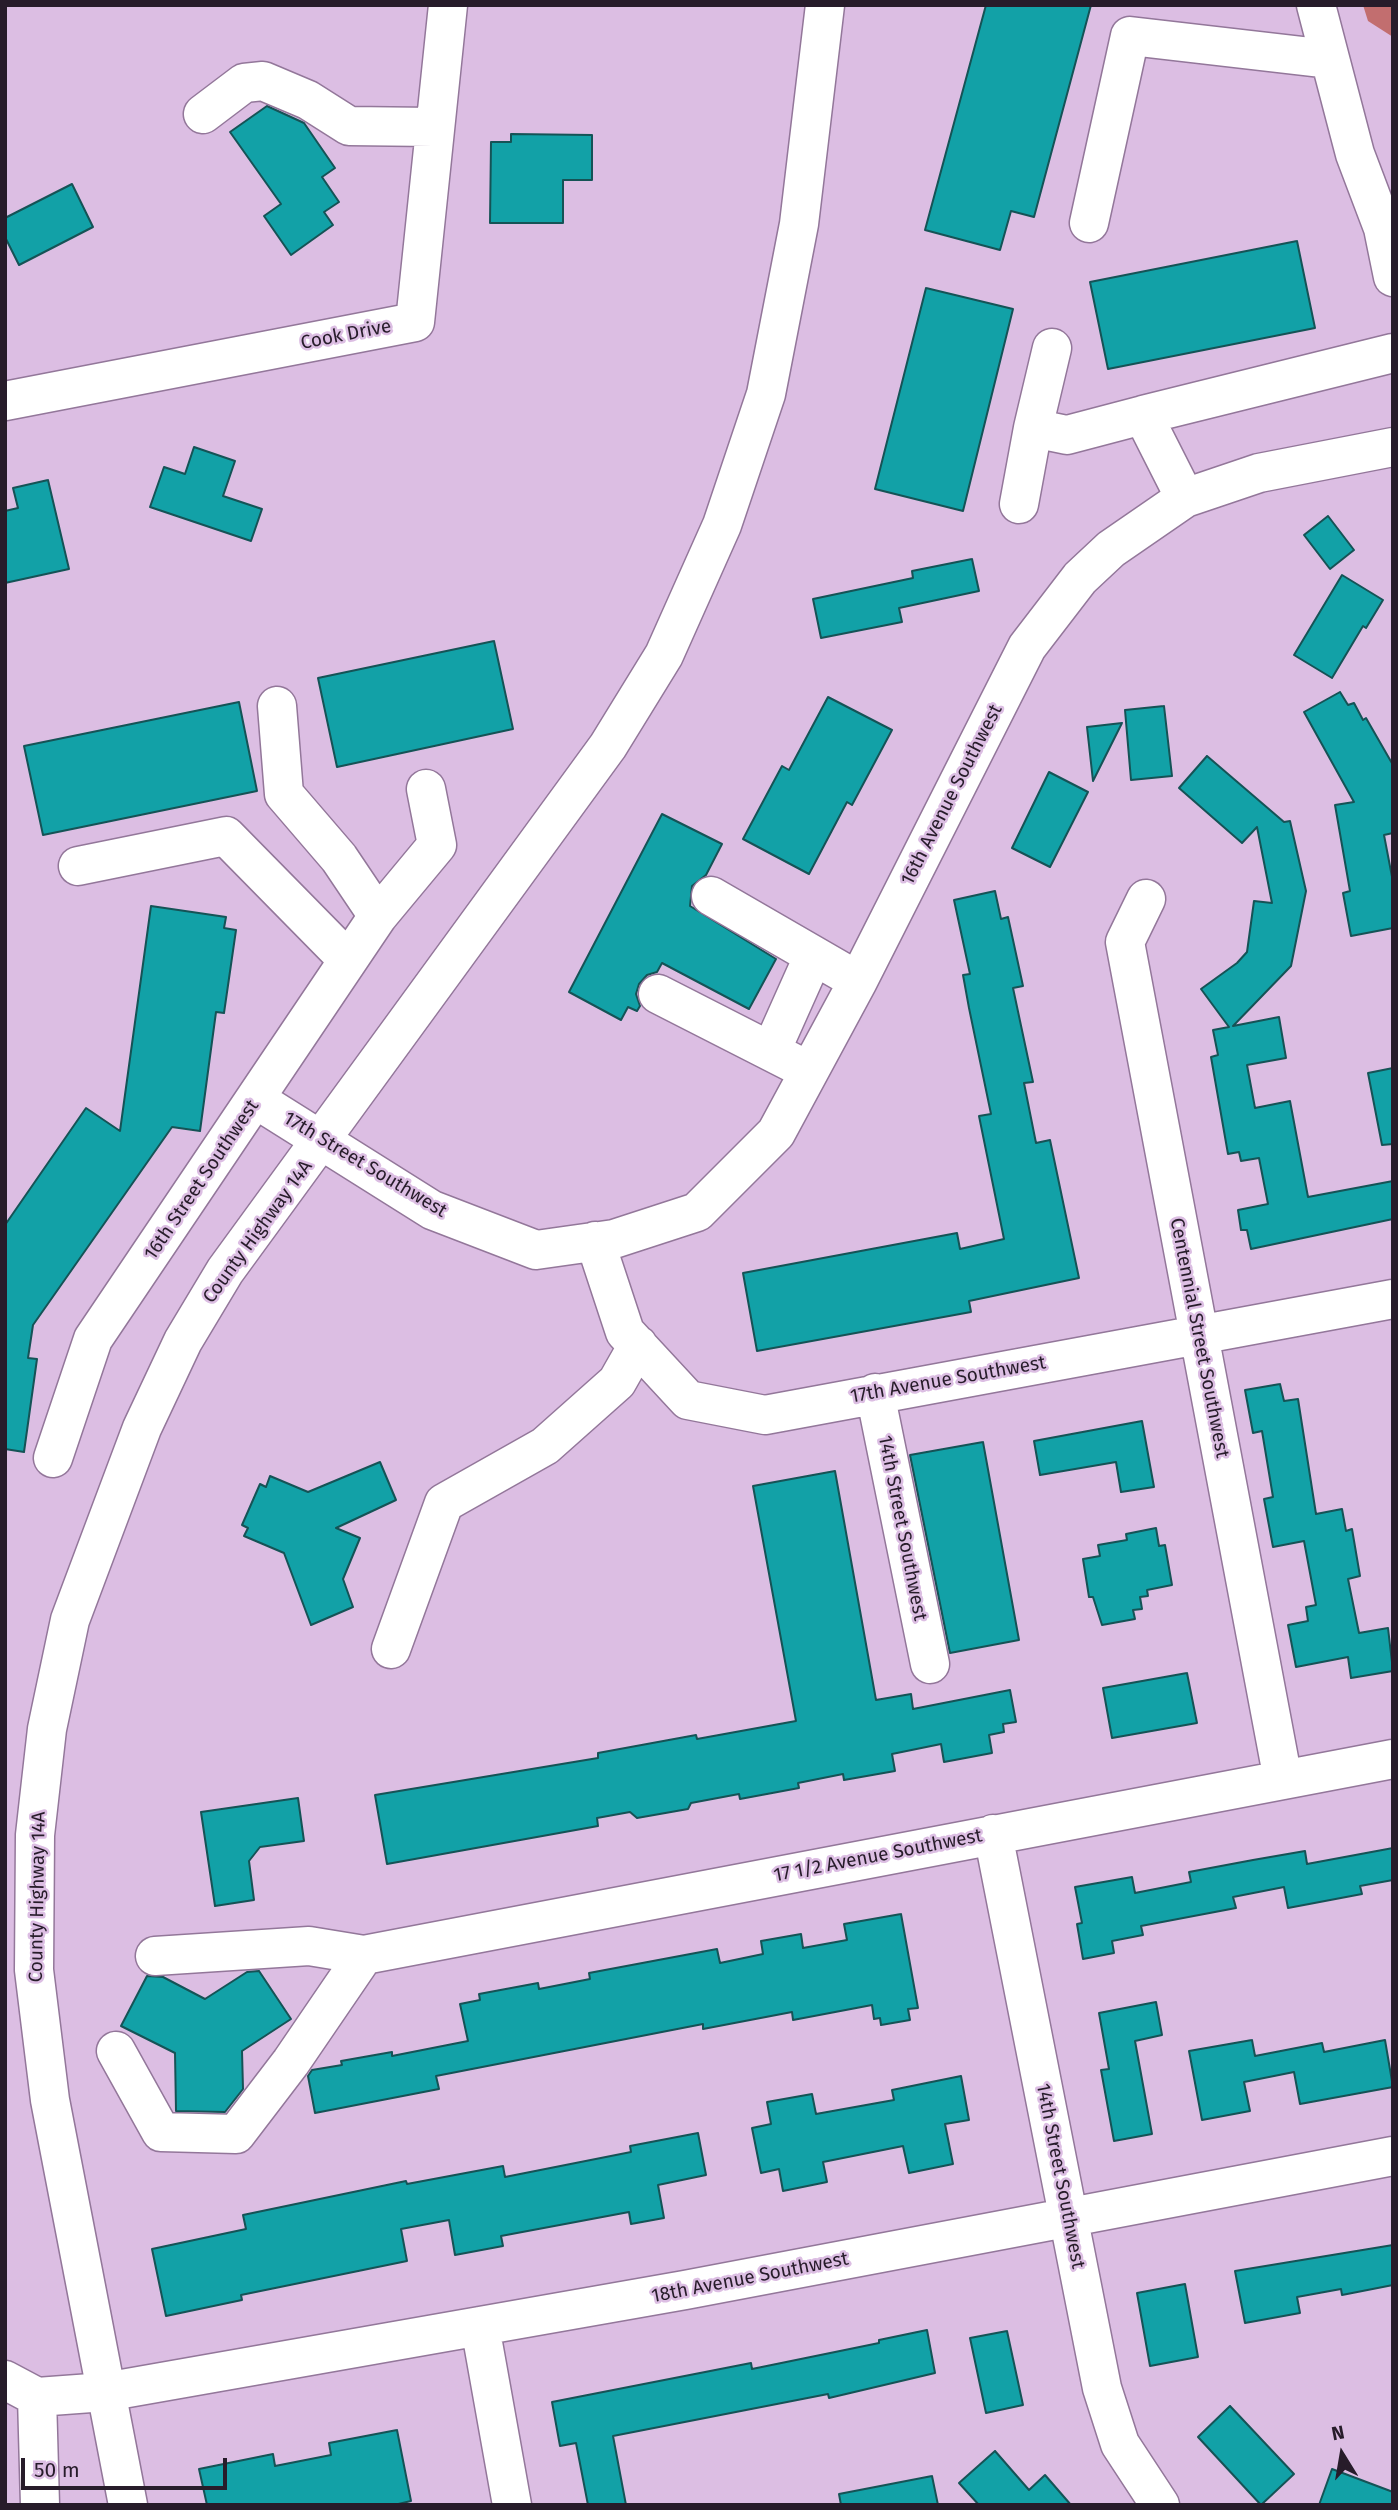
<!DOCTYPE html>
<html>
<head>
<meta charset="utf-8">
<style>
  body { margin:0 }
  #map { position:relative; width:1398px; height:2510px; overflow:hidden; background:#dcbee3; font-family:"Fira Sans",sans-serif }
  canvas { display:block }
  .frame { position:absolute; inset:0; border:7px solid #271c2a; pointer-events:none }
  .north { position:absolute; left:1307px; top:2419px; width:70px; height:70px; -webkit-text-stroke:5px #dcbee3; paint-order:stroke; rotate:349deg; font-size:19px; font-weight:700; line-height:28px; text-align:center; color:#271c2a }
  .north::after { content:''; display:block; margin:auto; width:24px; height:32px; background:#271c2a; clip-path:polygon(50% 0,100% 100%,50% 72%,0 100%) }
  .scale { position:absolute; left:21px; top:2458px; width:206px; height:32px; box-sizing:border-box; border:4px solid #271c2a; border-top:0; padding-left:9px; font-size:21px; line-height:24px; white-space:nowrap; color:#271c2a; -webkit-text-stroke:5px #dcbee3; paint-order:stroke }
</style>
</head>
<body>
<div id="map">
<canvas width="1398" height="2510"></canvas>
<div class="frame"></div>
<div class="north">N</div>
<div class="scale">50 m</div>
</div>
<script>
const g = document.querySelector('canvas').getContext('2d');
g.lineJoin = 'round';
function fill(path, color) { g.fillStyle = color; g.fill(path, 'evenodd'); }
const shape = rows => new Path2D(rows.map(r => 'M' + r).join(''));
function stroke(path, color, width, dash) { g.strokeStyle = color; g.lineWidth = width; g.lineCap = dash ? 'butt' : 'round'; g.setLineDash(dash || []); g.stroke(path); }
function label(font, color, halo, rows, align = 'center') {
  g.font = font + ' "Fira Sans",sans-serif'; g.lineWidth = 5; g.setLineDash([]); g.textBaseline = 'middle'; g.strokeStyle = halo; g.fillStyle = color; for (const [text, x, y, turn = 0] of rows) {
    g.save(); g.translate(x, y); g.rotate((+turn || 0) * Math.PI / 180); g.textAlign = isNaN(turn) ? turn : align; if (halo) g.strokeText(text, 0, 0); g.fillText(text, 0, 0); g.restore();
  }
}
fill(shape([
  [1363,5,1393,5,1393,37,1368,21]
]), '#c26e6f');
const building = shape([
  [986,5,1091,5,1034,217,1011,211,1000,250,925,230,986,5],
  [267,106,304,123,335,168,322,177,339,202,324,212,333,225,291,255,264,216,281,204,230,132,267,106],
  [511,134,592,135,592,180,563,180,563,223,490,223,491,142,511,142,511,134],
  [72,184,93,227,19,265,5,237,5,218,72,184],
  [1297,241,1315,328,1108,369,1090,282,1297,241],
  [926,288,1013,309,963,511,875,489,926,288],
  [194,447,235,461,223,496,262,509,251,541,150,507,164,467,185,474,194,447],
  [48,480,69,569,5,583,5,511,18,508,13,488,48,480],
  [1328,516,1354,550,1330,569,1304,535,1328,516],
  [972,559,979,591,899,608,902,622,821,638,813,599,913,578,912,571,972,559],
  [1342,575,1383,600,1366,628,1363,626,1332,678,1294,655,1342,575],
  [494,641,513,729,337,767,318,678,494,641],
  [1340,692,1348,705,1354,703,1363,720,1366,718,1393,765,1393,833,1384,835,1393,882,1393,928,1351,936,1343,893,1350,891,1335,805,1354,802,1304,712,1340,692],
  [828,697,892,730,852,805,847,802,809,874,743,839,782,766,789,770,828,697],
  [239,702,257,791,43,835,24,746,239,702],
  [1164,706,1172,776,1131,780,1125,710,1164,706],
  [1122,723,1093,781,1087,727,1122,723],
  [1207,756,1284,822,1290,821,1306,891,1291,966,1233,1026,1279,1017,1286,1058,1247,1065,1255,1108,1290,1101,1308,1197,1393,1181,1393,1219,1251,1249,1247,1230,1241,1230,1238,1210,1268,1204,1259,1158,1241,1161,1239,1152,1228,1154,1211,1057,1218,1055,1213,1030,1229,1027,1201,989,1237,963,1247,952,1254,901,1272,903,1257,827,1242,843,1179,788,1207,756],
  [1049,772,1088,792,1050,867,1012,848,1049,772],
  [662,814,722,844,706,875,692,886,690,906,776,959,749,1009,662,963,657,972,647,975,639,984,636,994,640,1006,637,1011,628,1007,621,1020,569,992,662,814],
  [995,891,1001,919,1008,917,1023,986,1013,988,1033,1082,1024,1083,1036,1143,1050,1140,1079,1278,969,1301,971,1312,757,1351,743,1273,957,1233,960,1249,1004,1239,979,1116,991,1114,969,1008,963,975,970,974,954,900,995,891],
  [151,906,226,917,224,928,236,930,224,1013,216,1012,200,1131,172,1127,33,1325,28,1358,37,1359,24,1452,5,1449,5,1225,86,1108,120,1131,151,906],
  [1393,1068,1393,1144,1382,1145,1368,1073,1393,1068],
  [1280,1384,1284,1401,1298,1399,1316,1514,1342,1509,1346,1531,1352,1529,1360,1576,1348,1579,1359,1633,1388,1628,1393,1671,1351,1678,1348,1657,1296,1667,1288,1625,1308,1621,1306,1607,1316,1605,1304,1541,1273,1547,1264,1499,1273,1497,1262,1431,1253,1433,1245,1390,1280,1384],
  [1142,1421,1154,1487,1121,1492,1116,1462,1040,1475,1034,1441,1142,1421],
  [983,1442,1019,1640,950,1653,910,1455,983,1442],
  [380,1462,396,1500,336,1528,360,1538,343,1579,353,1607,311,1625,284,1553,244,1536,248,1528,242,1525,260,1484,266,1487,270,1476,308,1492,380,1462],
  [835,1471,876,1700,911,1694,913,1709,1010,1690,1016,1722,1003,1724,1004,1732,989,1735,992,1753,944,1762,941,1744,892,1754,895,1771,844,1780,843,1774,798,1783,799,1788,740,1799,739,1794,691,1803,688,1809,637,1818,630,1812,597,1818,598,1826,387,1864,375,1795,598,1758,598,1753,696,1735,697,1739,796,1721,753,1486,835,1471],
  [1156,1528,1159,1546,1165,1545,1172,1585,1147,1590,1148,1596,1140,1597,1142,1609,1133,1610,1135,1619,1102,1625,1093,1597,1089,1597,1083,1559,1100,1556,1098,1545,1127,1540,1126,1534,1156,1528],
  [1187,1673,1197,1723,1112,1738,1103,1688,1187,1673],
  [298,1798,304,1841,260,1847,249,1861,254,1900,215,1906,201,1812,298,1798],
  [1393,1848,1393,1880,1360,1886,1362,1894,1288,1908,1284,1887,1233,1897,1236,1908,1141,1926,1143,1935,1112,1941,1114,1953,1083,1959,1077,1924,1082,1923,1075,1887,1132,1877,1135,1893,1191,1882,1189,1872,1253,1860,1305,1851,1307,1864,1393,1848],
  [901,1914,918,2008,908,2009,910,2020,881,2025,880,2018,874,2019,872,2005,793,2020,792,2012,703,2029,703,2024,436,2076,439,2089,315,2113,308,2076,312,2070,342,2065,341,2061,392,2052,392,2056,468,2041,460,2004,480,2000,479,1994,538,1983,539,1989,590,1979,589,1973,717,1949,720,1963,763,1954,761,1941,801,1934,803,1948,847,1940,844,1924,901,1914],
  [259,1971,291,2019,242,2051,243,2089,225,2112,176,2111,175,2053,121,2026,147,1976,163,1977,205,1999,247,1972,259,1971],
  [1156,2002,1162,2035,1135,2041,1152,2134,1114,2141,1101,2070,1109,2069,1099,2013,1156,2002],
  [1252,2040,1255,2056,1322,2043,1324,2052,1385,2040,1393,2087,1300,2104,1294,2072,1244,2082,1250,2111,1202,2120,1189,2051,1252,2040],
  [961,2076,969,2120,945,2124,953,2164,909,2173,903,2146,823,2162,827,2182,783,2191,779,2169,761,2173,752,2128,771,2124,767,2102,812,2094,816,2114,894,2100,892,2090,961,2076],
  [698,2133,706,2175,658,2185,664,2218,631,2224,629,2212,501,2236,503,2246,455,2255,449,2220,401,2229,407,2261,241,2295,242,2300,166,2316,152,2249,246,2229,243,2215,406,2181,407,2184,503,2166,505,2177,631,2152,630,2146,698,2133],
  [1393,2245,1393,2285,1342,2295,1341,2289,1297,2297,1300,2313,1245,2323,1235,2271,1393,2245],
  [1185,2284,1198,2357,1150,2366,1137,2293,1185,2284],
  [927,2330,935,2373,829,2398,828,2394,613,2436,626,2505,588,2505,576,2443,560,2446,552,2402,751,2363,752,2369,879,2343,879,2340,927,2330],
  [1007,2331,1023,2405,986,2413,970,2338,1007,2331],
  [1230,2406,1294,2474,1261,2505,1198,2437,1230,2406],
  [397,2430,411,2501,394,2505,207,2505,199,2469,273,2454,275,2466,331,2455,329,2443,397,2430],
  [995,2451,1029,2490,1045,2475,1071,2505,979,2505,959,2483,995,2451],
  [1332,2469,1393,2492,1393,2505,1319,2505,1332,2469],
  [932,2476,938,2505,841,2505,839,2494,932,2476]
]);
fill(building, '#12a1a7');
stroke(building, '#155356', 2);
const minor = shape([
  [1316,5,1355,154,1383,228,1393,277],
  [203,114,244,83,263,81,308,100,349,126,433,127],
  [1089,223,1130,36,1329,59],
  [5,401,415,322,448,5],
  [1033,428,1052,348],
  [1185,498,1143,415,1393,353],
  [1019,504,1033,428,1067,435,1143,415],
  [277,706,284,794,339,858,378,916],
  [78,866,226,836,348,960],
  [711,896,858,981],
  [1146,899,1125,942,1283,1780],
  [658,994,809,1071],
  [771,1051,813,957],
  [257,1100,432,1210,536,1250,614,1239,697,1212,776,1133,858,981,1027,647,1080,578,1111,549,1185,498,1259,473,1393,447],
  [595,1241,625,1332,688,1400,765,1415,1393,1299],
  [875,1393,930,1664],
  [53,1458,93,1339,378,916,437,845,426,789],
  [391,1649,444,1503,545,1446,617,1382,638,1345],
  [993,1834,1102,2388,1120,2444,1160,2505],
  [155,1956,309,1946,364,1955,1393,1759],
  [116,2051,161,2132,236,2134,291,2062,364,1955],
  [480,2326,512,2505],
  [5,2380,37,2397,105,2392,685,2290,1393,2156],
  [37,2397,40,2505]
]);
const major = shape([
  [128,2505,50,2100,34,1970,35,1835,47,1729,70,1620,142,1428,183,1341,225,1271,608,746,664,655,722,525,766,394,799,224,825,5]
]);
stroke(minor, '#93779a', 41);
stroke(major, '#93779a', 41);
stroke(minor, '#fff', 38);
stroke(major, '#fff', 38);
label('19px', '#271c2a', '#dcbee3', [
  ["Cook Drive",346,335,-11],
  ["16th Avenue Southwest",952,795,-63],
  ["17th Street Southwest",365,1165,31],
  ["16th Street Southwest",202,1180,-56],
  ["County Highway 14A",258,1232,-54],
  ["Centennial Street Southwest",1199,1338,79],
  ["17th Avenue Southwest",948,1380,-10],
  ["14th Street Southwest",902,1528,79],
  ["17 1/2 Avenue Southwest",878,1856,-11],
  ["County Highway 14A",38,1897,-89],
  ["14th Street Southwest",1060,2176,79],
  ["18th Avenue Southwest",750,2278,-11]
]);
</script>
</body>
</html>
